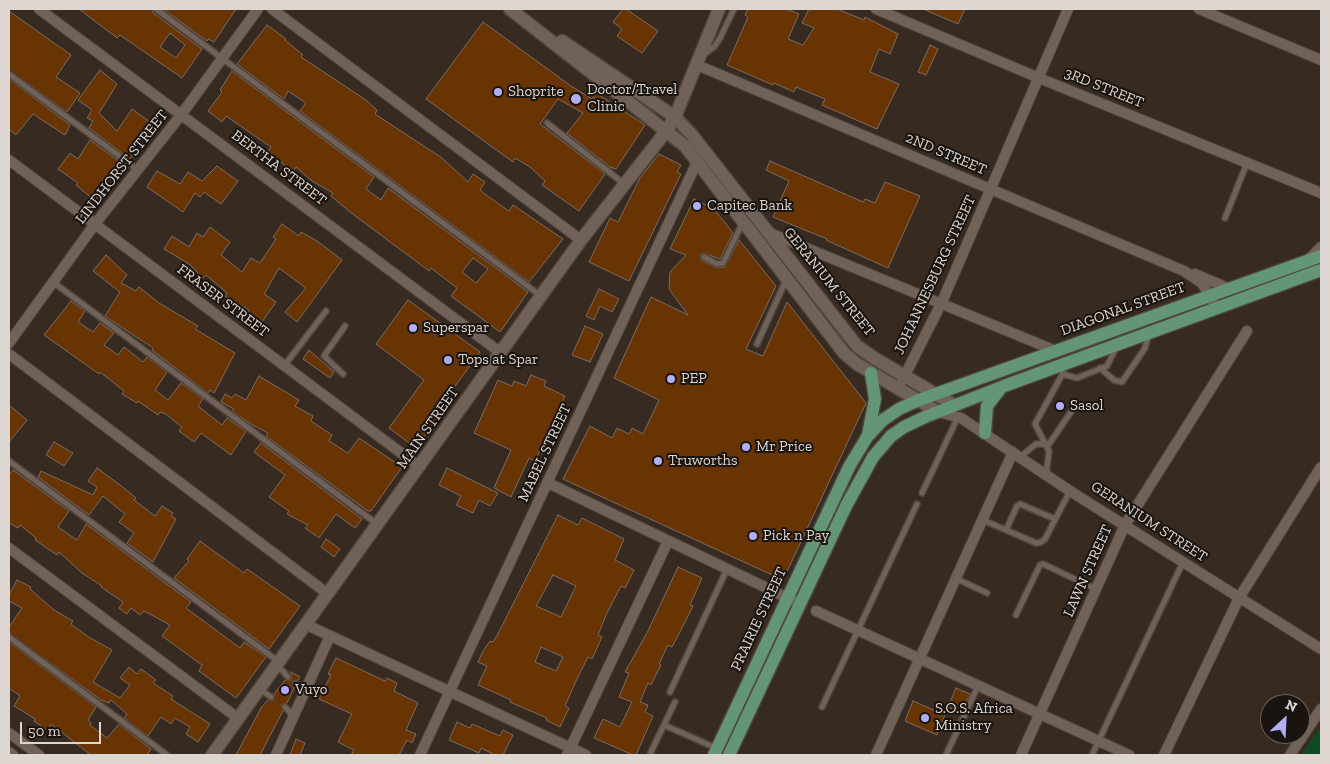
<!DOCTYPE html>
<html>
<head>
<meta charset="utf-8">
<style>
  body { margin:0 }
  #map { position:relative; width:1330px; height:764px; overflow:hidden; background:#362a21; font-family:"Zilla Slab",serif }
  canvas { display:block }
  .frame { position:absolute; inset:0; border:10px solid #ded6d1; pointer-events:none }
  .north { position:absolute; left:1260px; top:694px; width:50px; height:50px; box-sizing:border-box; background:#191410; border:1px solid #68625d; border-radius:50%; rotate:25deg; font-size:14px; font-weight:700; line-height:20px; text-align:center; color:#ded6d1 }
  .north::after { content:''; display:block; margin:auto; width:18px; height:22px; background:#b0aefa; clip-path:polygon(50% 0,100% 100%,50% 72%,0 100%) }
  .scale { position:absolute; left:20px; top:722px; width:81px; height:22px; box-sizing:border-box; border:2px solid #ded6d1; border-top:0; padding-left:6px; font-size:15px; line-height:18px; white-space:nowrap; color:#ded6d1; -webkit-text-stroke:4px #191410; paint-order:stroke }
</style>
</head>
<body>
<div id="map">
<canvas width="1330" height="764"></canvas>
<div class="frame"></div>
<div class="north">N</div>
<div class="scale">50 m</div>
</div>
<script>
const g = document.querySelector('canvas').getContext('2d');
g.lineJoin = 'round';
function fill(path, color) { g.fillStyle = color; g.fill(path, 'evenodd'); }
const shape = rows => new Path2D(rows.map(r => 'M' + r).join(''));
function stroke(path, color, width, dash) { g.strokeStyle = color; g.lineWidth = width; g.lineCap = dash ? 'butt' : 'round'; g.setLineDash(dash || []); g.stroke(path); }
function label(font, color, halo, rows, align = 'center') {
  g.font = font + ' "Zilla Slab",serif'; g.lineWidth = 4; g.setLineDash([]); g.textBaseline = 'middle'; g.strokeStyle = halo; g.fillStyle = color; for (const [text, x, y, turn = 0] of rows) {
    g.save(); g.translate(x, y); g.rotate((+turn || 0) * Math.PI / 180); g.textAlign = isNaN(turn) ? turn : align; if (halo) g.strokeText(text, 0, 0); g.fillText(text, 0, 0); g.restore();
  }
}
fill(shape([
  [1321,726,1321,755,1301,755]
]), '#0d4b25');
const building = shape([
  [79,9,152,9,153,13,202,49,182,78,120,35,117,38,79,9],
  [170,33,185,45,176,58,160,47,170,33],
  [163,9,236,9,214,42,208,39,207,41,163,9],
  [623,9,626,9,658,31,642,53,617,36,622,29,613,22,623,9],
  [748,9,786,9,799,14,788,39,803,45,814,28,802,23,809,9,837,9,864,20,865,17,898,34,890,54,879,49,870,72,899,84,877,129,822,105,825,99,796,87,794,92,774,83,773,85,727,65,748,17,745,15,748,9],
  [923,9,965,9,958,24,923,9],
  [9,11,71,55,56,77,80,93,67,112,9,70,9,11],
  [483,22,571,86,592,99,596,93,645,125,616,169,610,167,567,133,583,113,558,99,540,124,605,174,579,211,542,185,545,181,530,167,515,158,513,162,426,99,483,22],
  [267,25,286,39,285,40,303,55,301,57,366,100,377,110,375,114,442,158,468,182,473,174,485,182,480,190,486,195,509,211,513,205,563,239,529,282,300,111,306,103,288,91,284,99,237,64,267,25],
  [930,45,938,49,926,75,918,72,930,45],
  [100,70,117,84,99,113,117,131,132,109,150,122,133,146,137,149,130,159,89,128,93,121,87,118,92,110,78,100,100,70],
  [232,71,374,177,366,189,381,200,388,188,528,292,500,332,451,296,457,288,431,268,429,271,350,212,331,196,333,193,312,181,296,167,293,172,268,151,271,147,226,116,222,122,208,111,222,92,220,90,232,71],
  [473,258,488,269,476,283,462,272,473,258],
  [9,79,70,125,65,135,33,114,16,135,9,129,9,79],
  [90,140,120,162,105,185,107,187,95,201,76,185,78,183,58,169,70,153,78,159,90,140],
  [659,154,681,165,677,172,681,174,629,281,589,262,610,218,618,222,640,178,659,154],
  [770,161,863,202,865,199,875,203,885,182,920,196,888,268,826,240,827,239,773,217,789,181,766,170,770,161],
  [217,166,238,181,221,204,204,192,200,197,195,193,183,212,147,187,157,171,180,184,188,172,202,181,217,166],
  [694,199,714,209,733,233,720,259,703,253,700,255,701,260,716,268,725,267,739,240,776,286,746,349,763,356,787,302,866,403,783,580,563,479,590,426,612,438,617,428,629,434,632,428,643,434,659,400,614,378,651,297,688,315,669,289,670,272,686,255,670,249,694,199],
  [282,224,299,236,301,232,317,241,342,260,297,322,285,312,306,288,279,268,264,294,276,302,262,322,248,312,249,310,225,296,227,293,206,275,203,278,189,264,164,249,172,236,189,247,197,233,203,237,210,227,230,242,221,255,242,272,251,258,260,263,276,239,273,237,282,224],
  [106,255,127,275,121,283,136,291,139,287,159,303,198,326,195,329,235,353,214,393,210,390,208,393,152,350,153,348,105,316,120,292,93,271,106,255],
  [599,289,619,299,612,312,600,306,594,320,586,316,599,289],
  [408,300,480,352,442,404,446,407,416,448,389,428,424,380,376,344,408,300],
  [71,301,85,311,78,322,93,332,100,323,114,333,104,345,118,355,124,347,143,362,147,357,167,372,155,390,168,400,181,383,203,399,198,406,222,425,227,418,246,431,231,455,201,433,194,442,179,431,182,427,166,414,160,412,158,415,138,401,137,403,122,394,124,391,100,372,99,374,44,335,71,301],
  [585,326,603,334,590,362,572,355,585,326],
  [309,350,334,372,330,378,303,359,309,350],
  [531,375,546,381,544,386,565,396,535,461,529,458,511,497,494,488,511,450,474,433,498,380,512,386,514,381,526,386,531,375],
  [259,376,299,400,295,406,313,416,311,421,332,435,329,441,348,453,359,438,402,467,371,511,368,511,266,436,268,433,251,424,232,411,234,409,221,402,225,394,232,398,235,394,246,400,259,376],
  [9,405,27,420,9,442,9,405],
  [54,442,73,453,64,466,46,455,54,442],
  [261,443,362,519,355,528,336,514,319,538,305,528,308,525,287,514,289,511,269,497,285,475,254,452,261,443],
  [97,468,120,485,136,498,134,500,155,516,162,506,173,513,171,516,176,519,153,562,127,543,134,533,119,522,125,514,103,496,89,515,38,477,41,471,93,495,97,487,88,481,97,468],
  [447,468,498,493,490,506,479,500,473,513,456,505,461,496,439,485,447,468],
  [13,470,69,511,58,527,77,540,86,524,191,602,186,608,240,648,244,642,266,657,236,698,199,671,202,665,162,636,170,625,144,611,140,615,131,608,127,614,119,608,123,602,101,587,102,586,82,573,59,552,57,555,35,540,36,538,20,525,18,528,9,523,9,475,13,470],
  [558,515,578,525,582,518,624,539,615,560,634,570,625,588,621,586,607,613,598,635,602,637,592,659,588,657,575,683,565,706,569,708,560,727,546,720,547,718,510,702,511,700,478,685,487,666,478,662,483,651,490,641,493,642,500,630,558,515],
  [553,575,576,586,561,617,536,606,553,575],
  [541,647,563,657,556,671,535,662,541,647],
  [326,539,340,549,334,557,321,547,326,539],
  [200,541,244,573,247,569,300,606,269,649,174,578,189,561,187,559,200,541],
  [678,567,702,578,690,605,693,606,687,618,672,647,668,645,659,664,661,665,651,685,648,683,640,702,648,705,645,712,653,716,636,755,633,755,594,738,603,719,620,727,632,702,619,697,629,673,625,672,648,631,678,567],
  [17,580,31,587,30,589,54,610,73,621,71,624,90,638,112,650,93,682,120,698,130,685,120,678,129,667,137,674,141,669,156,680,153,683,173,696,171,699,210,724,198,742,186,734,190,727,175,718,171,724,161,717,148,736,124,718,127,714,111,700,109,703,101,700,9,633,9,627,22,608,9,601,9,595,17,580],
  [9,642,96,707,88,720,91,723,90,725,107,738,119,724,151,749,147,755,91,755,51,724,47,730,34,721,35,719,14,706,20,696,9,688,9,642],
  [336,658,385,681,387,678,397,683,394,691,418,703,406,730,416,734,412,743,407,740,399,755,351,755,354,750,338,742,352,714,319,699,331,675,328,674,336,658],
  [291,672,300,677,298,680,292,682,294,688,287,703,281,705,283,711,260,755,236,755,261,708,268,700,274,700,274,694,285,680,291,680,291,672],
  [956,688,970,694,961,713,948,707,956,688],
  [913,701,945,715,937,735,905,721,913,701],
  [457,722,470,728,472,724,500,736,503,730,513,735,503,755,495,755,481,748,479,753,449,740,457,722],
  [296,739,305,743,300,755,290,755,296,739]
]);
fill(building, '#683401');
stroke(building, '#7b6c63', 1);
const lane = shape([
  [156,9,541,296],
  [703,55,715,46,720,38,734,9],
  [9,74,138,170],
  [547,123,623,183],
  [1225,218,1247,163],
  [704,257,717,264,723,263,742,224],
  [53,282,377,524],
  [757,344,786,280],
  [284,366,326,311],
  [1100,368,1114,380,1122,382,1145,348,1149,334],
  [1062,371,1066,375,1077,378,1107,366,1116,348],
  [343,374,324,356,345,326],
  [1047,447,1075,406],
  [1020,457,1036,444,1044,444],
  [9,461,279,662],
  [1046,475,1049,451,1035,424,1063,373],
  [922,493,958,417],
  [983,520,1036,543,1041,542,1045,539,1070,491],
  [1006,530,1017,506,1020,504,1055,519],
  [957,579,987,593],
  [1016,615,1040,565,1043,564,1096,589],
  [9,637,167,755],
  [278,666,288,677],
  [296,684,305,689],
  [261,690,271,697],
  [670,692,727,569],
  [285,707,293,716],
  [822,707,917,504],
  [664,725,716,748],
  [651,752,675,702],
  [946,755,978,686],
  [1092,755,1183,562]
]);
const street = shape([
  [39,9,501,353],
  [272,9,581,240],
  [876,9,1039,78,1321,193],
  [1199,9,1321,60],
  [697,65,1184,271,1202,283,1217,309],
  [9,160,420,467],
  [770,233,1056,351],
  [1309,259,1321,247],
  [1195,274,1228,288],
  [9,343,95,224,181,115,258,9],
  [9,354,328,594],
  [902,381,942,302,1068,9],
  [938,412,961,418,1070,491,1321,649],
  [548,483,794,601],
  [9,548,239,719],
  [816,611,1129,755],
  [307,625,586,755],
  [9,733,39,755],
  [9,752,13,755],
  [276,755,330,636],
  [420,755,697,162],
  [567,755,668,541],
  [876,755,1013,452],
  [1021,755,1125,525,1247,331],
  [1164,755,1239,598,1321,467],
  [1290,755,1321,709]
]);
const secondary = shape([
  [510,9,685,146,844,353,857,364,938,412],
  [562,41,675,117,692,135,857,346,874,358,954,405],
  [212,755,581,240,667,130,675,117,719,9]
]);
const primary = shape([
  [985,433,987,406,1000,389],
  [868,435,875,399,871,373],
  [714,755,849,467,867,437,883,420,899,409,919,400,1321,256],
  [729,755,846,506,873,457,891,436,904,427,925,417,1004,386,1321,270]
]);
stroke(lane, '#4f453e', 8);
stroke(street, '#4f453e', 12);
stroke(secondary, '#4f453e', 15);
stroke(primary, '#4f453e', 15);
stroke(lane, '#706258', 5);
stroke(street, '#706258', 10);
stroke(secondary, '#706258', 12);
stroke(primary, '#639677', 12);
for (const [x, y, r, color] of [
  [498,92,5,"#b0aefa"],
  [576,99,6,"#b0aefa"],
  [697,206,5,"#b0aefa"],
  [413,328,5,"#b0aefa"],
  [448,360,5,"#b0aefa"],
  [671,379,5,"#b0aefa"],
  [1060,406,5,"#b0aefa"],
  [746,447,5,"#b0aefa"],
  [658,461,5,"#b0aefa"],
  [753,536,5,"#b0aefa"],
  [285,690,5,"#b0aefa"],
  [925,718,5,"#b0aefa"]
]) { const dot = new Path2D(); dot.arc(x, y, r, 0, 2 * Math.PI); g.fillStyle = color; g.fill(dot); stroke(dot, '#191410', 2); }
label('15px', '#ded6d1', '#191410', [
  ["3RD STREET",1104,88,22],
  ["2ND STREET",946,154,23],
  ["LINDHORST STREET",122,167,-52],
  ["BERTHA STREET",279,168,37],
  ["JOHANNESBURG STREET",935,275,-65],
  ["GERANIUM STREET",829,282,51],
  ["FRASER STREET",223,301,37],
  ["DIAGONAL STREET",1123,309,-20],
  ["MAIN STREET",428,428,-55],
  ["MABEL STREET",545,453,-65],
  ["GERANIUM STREET",1149,522,33],
  ["LAWN STREET",1088,571,-66],
  ["PRAIRIE STREET",759,619,-65]
]);
label('15px', '#ded6d1', '#191410', [
  ["Doctor/Travel",587,90],
  ["Clinic",587,107],
  ["Shoprite",508,92],
  ["Capitec Bank",707,206],
  ["Superspar",423,328],
  ["Tops at Spar",458,360],
  ["PEP",681,379],
  ["Sasol",1070,406],
  ["Mr Price",756,447],
  ["Truworths",668,461],
  ["Pick n Pay",763,536],
  ["Vuyo",295,690],
  ["S.O.S. Africa",935,709],
  ["Ministry",935,726]
], 'left');
</script>
</body>
</html>
